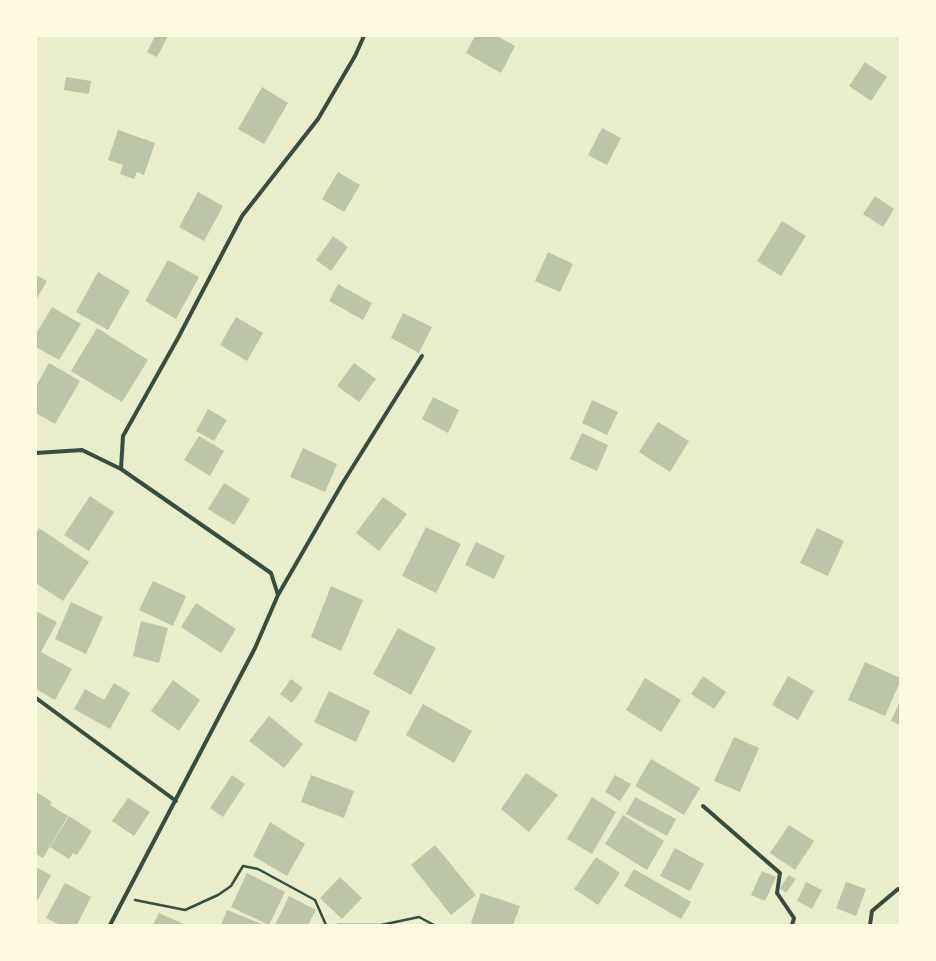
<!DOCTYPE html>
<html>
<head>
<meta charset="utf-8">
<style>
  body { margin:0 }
  #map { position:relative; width:936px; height:961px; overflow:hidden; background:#e9edc9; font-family:"Exo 2",sans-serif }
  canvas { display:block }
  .frame { position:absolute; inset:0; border:37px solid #fefae0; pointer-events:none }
</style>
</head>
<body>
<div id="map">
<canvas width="936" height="961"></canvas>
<div class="frame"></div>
</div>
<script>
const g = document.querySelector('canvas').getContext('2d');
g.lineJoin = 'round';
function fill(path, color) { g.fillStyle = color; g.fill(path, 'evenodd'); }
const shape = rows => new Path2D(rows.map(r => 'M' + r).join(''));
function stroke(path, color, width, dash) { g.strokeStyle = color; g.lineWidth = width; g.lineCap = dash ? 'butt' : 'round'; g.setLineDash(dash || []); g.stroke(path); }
fill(shape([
  [155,36,168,36,157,57,147,52],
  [475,36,497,36,515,46,501,73,466,53],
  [865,62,887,77,871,101,849,86],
  [66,77,91,81,89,94,64,90],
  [262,87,288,103,264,144,238,129],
  [602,128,621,138,607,165,588,155],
  [118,130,155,143,144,175,137,172,134,179,120,174,123,165,108,160],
  [338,172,360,185,344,212,322,199],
  [198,192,223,206,204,241,179,227],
  [875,196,894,209,883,227,863,214],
  [782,221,806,236,781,276,757,261],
  [333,236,348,247,331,271,316,260],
  [548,252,573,264,560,292,535,281],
  [168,260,199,277,176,319,145,301],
  [98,272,130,291,108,330,76,312],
  [36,275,47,281,36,300],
  [338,284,372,303,363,320,329,301],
  [52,307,81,324,59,360,36,347,36,334],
  [403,313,432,327,419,353,391,338],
  [236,317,263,333,247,361,220,345],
  [97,328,148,360,122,402,71,371],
  [49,363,80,381,55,424,36,413,36,386],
  [354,363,376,379,359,402,337,386],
  [433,397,459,410,448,433,422,419],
  [592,400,618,412,607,435,582,423],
  [208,409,227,420,214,441,196,431],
  [658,422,689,441,670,472,639,452],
  [582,433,608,445,597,471,570,459],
  [199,436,224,451,210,476,184,460],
  [303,448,337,464,325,492,290,477],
  [224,483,250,499,234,525,208,509],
  [90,496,114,512,89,551,64,535],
  [383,497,407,514,379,551,356,533],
  [426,527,461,544,436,593,402,576],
  [39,528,89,562,63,601,36,583,36,533],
  [817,528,844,541,828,576,800,563],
  [476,542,505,556,494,579,465,565],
  [153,581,186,596,173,626,139,610],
  [331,586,363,600,341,651,311,637],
  [71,602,103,617,86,654,55,639],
  [196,603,236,629,221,653,181,627],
  [36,611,57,622,41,652,72,669,55,700,36,689],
  [141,621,168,628,159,663,133,656],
  [398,628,436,648,411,695,373,674],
  [865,662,900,678,900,682,885,716,848,700],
  [703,676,726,692,714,709,691,694],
  [788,676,814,691,798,720,772,705],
  [645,678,681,700,661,732,626,710],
  [291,679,303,688,292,703,280,694],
  [173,680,200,700,179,731,151,711],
  [114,683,130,693,110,729,74,709,85,689,104,700],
  [329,691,370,711,356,742,314,722],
  [900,701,900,725,891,721],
  [423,704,472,731,454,763,406,735],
  [269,716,303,744,284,768,249,741],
  [734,737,759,748,740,792,714,781],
  [651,759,700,788,684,815,635,786],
  [526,773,558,795,529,832,501,809],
  [232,775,245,784,223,817,210,808],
  [311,775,354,791,344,818,301,802],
  [615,775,631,784,620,801,605,792],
  [36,792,52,802,50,805,68,816,43,858,36,854],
  [592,797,616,812,592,854,567,839],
  [635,797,676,819,667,836,626,814],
  [128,798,150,812,134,836,112,821],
  [623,815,664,841,647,870,605,844],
  [69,816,92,831,77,855,73,853,69,859,50,847],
  [270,822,305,844,287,876,253,856],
  [789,825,814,841,795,870,770,853],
  [435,845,476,895,451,915,411,865],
  [675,848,704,864,690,891,660,876],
  [596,857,620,873,598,905,574,889],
  [36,867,51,875,36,903],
  [634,869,691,902,681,919,624,886],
  [762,871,776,877,765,901,751,895],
  [247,873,285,892,269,925,231,907],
  [789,875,796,879,786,893,780,888],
  [340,877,362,898,342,919,320,898],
  [806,882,822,890,812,909,797,901],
  [846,882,866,889,856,916,836,908],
  [65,883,91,897,77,925,60,925,46,918],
  [481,893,520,906,513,925,477,925,471,923],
  [289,896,316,910,308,925,275,925],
  [227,910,264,925,221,925],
  [159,913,186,925,153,925]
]), '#bcc5a7');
stroke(shape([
  [135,900,185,910,218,895,231,886,243,866,258,869,315,900,326,925],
  [338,925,381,925,419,917,434,925]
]), '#344e41', 2.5);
stroke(shape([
  [36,453,82,450,121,469],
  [278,595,342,484,422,356],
  [36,698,176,801],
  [703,806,780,873,777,893,794,918,792,925],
  [110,925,255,648,278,595,271,573,121,469,123,436,178,338,242,216,318,119,355,56,364,36],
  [870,925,872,911,898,889,900,890]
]), '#344e41', 4);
</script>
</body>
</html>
